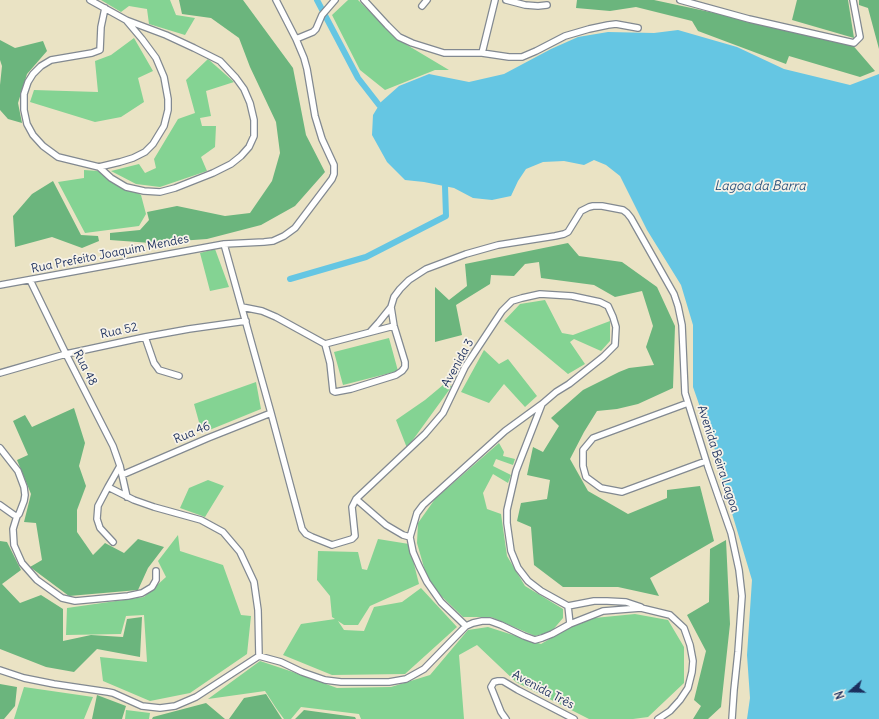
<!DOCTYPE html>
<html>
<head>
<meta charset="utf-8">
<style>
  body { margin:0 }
  #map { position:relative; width:879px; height:719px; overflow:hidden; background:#eae3c4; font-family:Delius,sans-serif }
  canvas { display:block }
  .north { position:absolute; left:831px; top:671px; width:40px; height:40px; -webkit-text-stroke:3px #f7f3e8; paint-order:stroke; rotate:250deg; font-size:11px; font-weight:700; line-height:16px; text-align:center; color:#1b2f5e }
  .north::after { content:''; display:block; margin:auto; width:14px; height:18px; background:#1b2f5e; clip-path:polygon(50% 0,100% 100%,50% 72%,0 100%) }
</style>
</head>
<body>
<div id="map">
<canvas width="879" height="719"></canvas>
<div class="north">N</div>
</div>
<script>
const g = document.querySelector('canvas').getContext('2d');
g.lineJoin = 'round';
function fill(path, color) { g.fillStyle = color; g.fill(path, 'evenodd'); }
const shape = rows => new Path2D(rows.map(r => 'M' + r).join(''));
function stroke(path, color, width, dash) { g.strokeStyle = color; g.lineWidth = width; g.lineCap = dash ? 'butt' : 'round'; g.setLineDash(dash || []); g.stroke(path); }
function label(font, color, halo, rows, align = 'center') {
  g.font = font + ' Delius,sans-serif'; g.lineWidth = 3.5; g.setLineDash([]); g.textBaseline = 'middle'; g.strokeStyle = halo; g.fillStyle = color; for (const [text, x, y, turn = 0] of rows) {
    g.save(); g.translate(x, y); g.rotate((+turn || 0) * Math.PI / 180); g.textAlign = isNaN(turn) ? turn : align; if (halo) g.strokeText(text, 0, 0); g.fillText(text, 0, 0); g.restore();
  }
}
fill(shape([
  [101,0,170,0,176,15,195,18,185,35,149,24,147,9,129,6,121,12],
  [348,0,358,0,397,39,449,70,435,70,385,90,360,70,332,15],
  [134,38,153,71,138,78,144,102,121,117,95,122,30,102,34,90,98,92,95,61,111,55],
  [208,59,234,82,206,91,211,116,200,118,202,126,216,126,215,147,201,157,207,171,160,187,136,184,111,171,139,164,145,173,156,168,154,159,178,119,195,113,186,80],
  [84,170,98,171,141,195,146,214,139,226,85,233,58,182,84,178],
  [215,249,229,287,210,291,200,253],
  [545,300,562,333,573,335,610,321,610,341,601,351,574,339,570,342,585,364,568,374,504,321,520,304],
  [389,338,398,371,343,385,334,352],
  [484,350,499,364,508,359,537,396,525,407,504,384,489,403,461,392],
  [256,382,261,409,202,433,194,404],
  [443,385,452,386,407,448,396,420,425,400],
  [499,443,504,452,503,456,515,459,513,465,496,459,493,466,511,475,508,483,493,474,483,493,487,509,501,514,507,556,525,586,563,609,563,618,551,632,535,636,491,617,463,617,434,589,425,571,417,543,418,523,435,499],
  [208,480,224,486,205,517,180,508,189,488],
  [178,535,180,551,223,565,241,615,251,616,247,654,190,693,150,701,103,681,100,657,147,662,144,615,126,616,121,634,66,635,67,608,144,597,166,577,158,561],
  [378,539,409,544,419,584,370,606,358,625,344,625,338,621,344,630,364,631,374,607,402,602,421,588,457,627,405,674,332,675,283,655,301,624,335,619,332,617,330,596,317,580,318,551,358,552,362,569,367,570],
  [635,614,668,620,684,647,684,683,648,717,633,719,589,719,516,682,477,645,459,655,464,719,361,719,359,714,301,707,291,719,284,719,276,708,265,691,208,699,260,661,290,671,337,688,391,687,430,675,468,630,488,627,541,644,584,619],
  [24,687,93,697,84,719,14,719],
  [126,710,150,713,149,719,125,719]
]), '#84d393');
fill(shape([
  [179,0,243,0,293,68,306,135,325,172,295,206,261,225,207,239,151,243,110,240,110,233,140,230,149,220,147,212,177,206,225,216,250,213,272,181,280,153,276,122,250,67,239,38,211,18,182,14],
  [577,0,654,0,850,42,875,71,860,77,789,56,786,64,698,31,692,21,636,7,610,11,576,8],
  [797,0,848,0,854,38,792,20],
  [859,0,879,0,879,49,868,8,859,5],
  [0,40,15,48,43,41,47,51,27,74,18,103,22,123,8,119,0,110,0,85,2,66,0,60],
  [53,181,81,235,98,236,99,241,82,248,52,237,15,247,13,216,32,194],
  [568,243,579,256,622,262,657,287,675,326,673,388,638,404,617,409,597,411,584,432,570,459,588,491,628,514,667,498,667,490,700,486,714,541,650,578,659,596,618,587,563,587,534,565,531,527,517,521,521,503,547,499,550,480,527,475,533,447,543,452,559,426,551,418,583,390,619,372,629,368,654,365,646,347,653,326,642,291,615,297,594,285,541,278,539,262,525,264,514,276,491,275,490,284,456,305,462,335,435,342,435,287,449,300,467,286,465,264],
  [74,408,85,443,79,466,86,486,77,510,77,532,93,555,105,543,124,553,138,539,164,547,148,568,138,590,69,596,30,567,42,560,36,523,24,522,31,494,17,460,28,455,13,421,25,415,32,427],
  [726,540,730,624,721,707,708,719,693,719,701,706,694,700,706,651,687,615,709,602,710,549],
  [0,541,7,542,21,570,2,584,20,603,41,595,63,609,63,641,91,635,123,637,127,619,142,617,140,657,97,649,74,672,46,667,0,649],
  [0,684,17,687,15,706,4,719,0,719],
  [266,694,282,719,229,719,244,698],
  [97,695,126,706,122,719,92,719],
  [206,703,225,719,152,719,153,717],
  [304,710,355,717,356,719,295,719]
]), '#6bb57d');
fill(shape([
  [678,30,737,47,784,69,850,85,879,74,879,719,747,719,750,698,747,655,752,580,725,490,715,450,693,387,693,325,681,285,647,230,620,176,606,165,594,160,584,165,564,161,543,162,526,169,518,181,511,196,492,200,473,198,454,188,424,182,405,180,387,162,372,135,373,115,381,102,399,86,429,74,469,82,504,74,551,49,578,37,608,32,654,33]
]), '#65c6e3');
stroke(shape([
  [317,0,358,78,379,105],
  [290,279,366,257,446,216,445,186]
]), '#65c6e3', 6);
const street = shape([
  [90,0,126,20,166,35,194,48,220,61,236,78,244,89,250,103,254,120,254,136,249,147,241,156,231,164,213,173,175,188,160,192,144,191,126,187,111,178,99,167],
  [364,0,387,25,399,37,412,43,444,53,482,53,509,57,522,57,536,51,565,36,589,29,608,25,616,24,638,28],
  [506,0,525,5,538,6,547,5],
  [680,0,749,19,854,43,860,37,853,0],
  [422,6,427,0],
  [105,8,101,27,100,50,92,53,51,60,41,66,33,74,28,82,24,94,24,110,27,124,33,135,43,146,58,157,99,167,120,162,133,158,145,152,153,144,164,126,168,110,168,99,164,77,156,58,142,39,126,20],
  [296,39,313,32,316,29,322,15,335,0],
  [482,53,495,0],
  [224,244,271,413,302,529,306,534,312,537,332,545,352,539,355,536,352,507,356,499,425,434,443,413,465,367,502,311,512,301,522,298,540,294,572,296,600,302,608,306,613,317,616,327,615,345,603,357,569,384,556,392,542,404,516,471,507,510,507,523,511,551,518,568,528,581,541,591,568,606,570,624],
  [30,280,66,354,113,446,120,466,127,497],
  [0,285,224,244,264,242,273,241,284,236,295,228,332,179,334,174,334,165,322,139,315,116,307,69,304,58,296,39,276,0],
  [242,307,262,311,276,317,325,344,330,363,333,391,335,392,351,389,396,375,402,371,405,367,405,362,394,326,391,307,394,297,400,289,409,280,426,269,466,254,498,245,555,236,564,234,568,232,581,211,589,207,593,206,602,206,623,210,627,213,631,218,674,294,678,306,682,325,685,393,708,467,731,533,739,570,742,596,738,652,734,690,732,719],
  [370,332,379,322,391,307],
  [145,337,154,363,157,367,159,370,179,376],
  [325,344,394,326],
  [0,373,66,354,145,337,189,329,246,321],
  [688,403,593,438,583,450,583,466,586,477,601,488,622,492,706,461],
  [0,448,18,471,24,487,25,495,24,501,19,514,17,516,13,529,14,545,22,563,37,580,62,598,75,601,128,596,142,593,152,587,156,580,156,571],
  [122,475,208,438,271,413],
  [108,487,134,500,154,507,201,520,223,532,240,552,254,582,258,610,259,656],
  [356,499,386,525,403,535,410,537,417,513,423,505,505,431,542,404],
  [0,505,14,515,17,516],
  [410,537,413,552,419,566,427,582,441,602,466,626],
  [113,542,100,528,97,519,98,506,108,487,120,466],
  [568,606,594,601,607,601,626,602,641,607],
  [0,670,24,678,54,684,108,692,113,693,142,706,160,708,175,706,196,697,259,656,281,662,302,672,325,680,341,682,389,682,406,679,424,669,466,626,473,623,482,621,490,621,501,625,524,636,535,640,542,638,552,634,570,624,603,611,641,608,670,615,684,628,690,645,693,661,692,672,688,688,680,700,670,711,658,719],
  [506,719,501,712,491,687,494,682,498,681,503,681,518,690,574,719]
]);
stroke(street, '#828991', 8);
stroke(street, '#fff', 5.5);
label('12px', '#1b2f5e', '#f7f3e8', [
  ["Rua Prefeito Joaquim Mendes",110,254,-11],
  ["Rua 52",119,331,-12],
  ["Avenida 3",458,363,-61],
  ["Rua 48",85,368,63],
  ["Rua 46",192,433,-23],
  ["Avenida Beira Lagoa",718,459,72],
  ["Avenida Três",543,690,28]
]);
label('italic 13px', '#2e557f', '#f7f3e8', [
  ["Lagoa da Barra",760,186]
]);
</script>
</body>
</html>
